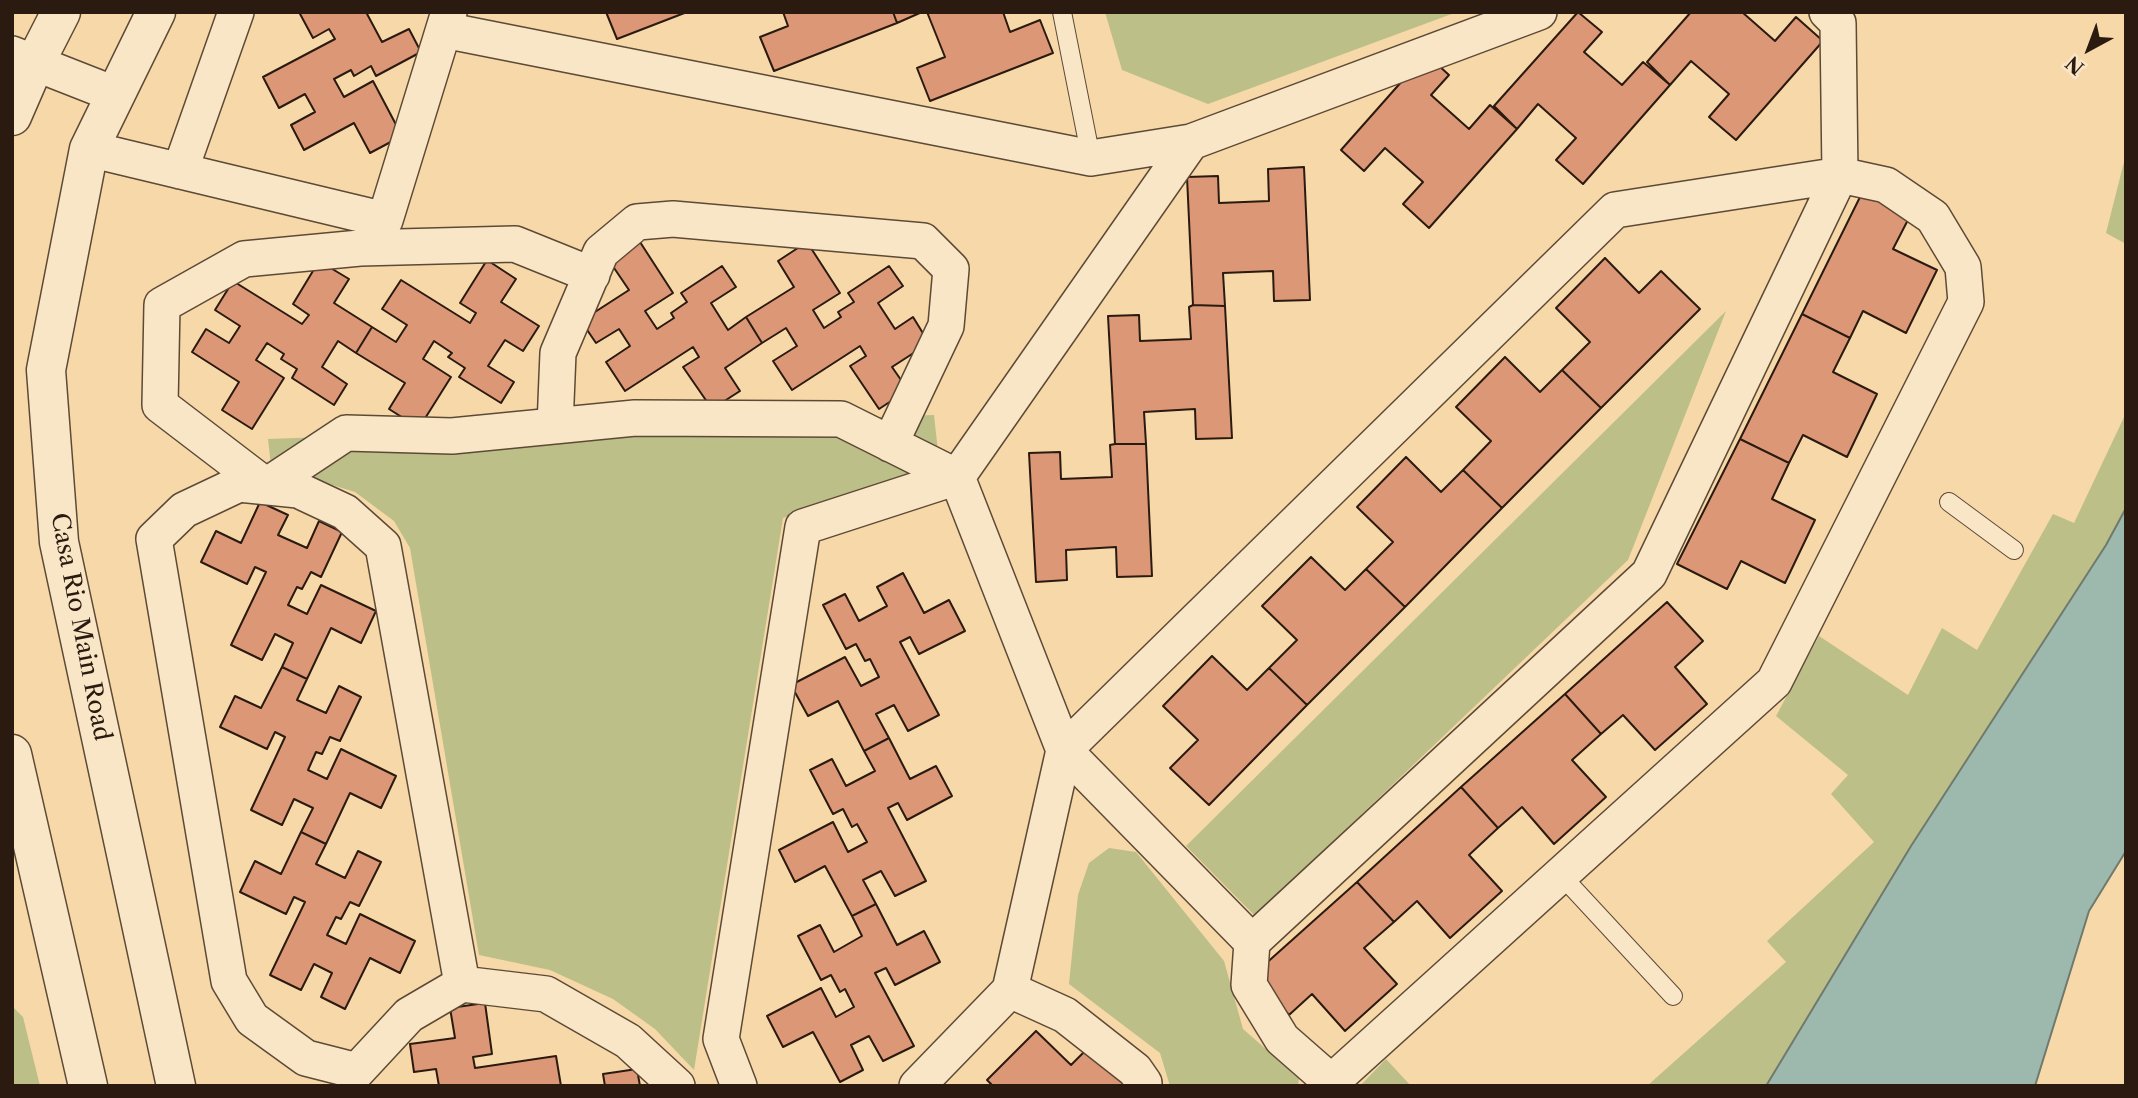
<!DOCTYPE html>
<html>
<head>
<meta charset="utf-8">
<style>
  body { margin:0 }
  #map { position:relative; width:2138px; height:1098px; overflow:hidden; background:#f6d8a9; font-family:"Libre Caslon Text",serif }
  canvas { display:block }
  .frame { position:absolute; inset:0; border:14px solid #2a1a10; pointer-events:none }
  .north { position:absolute; left:2054px; top:14px; width:70px; height:70px; -webkit-text-stroke:5px #f9e6c7; paint-order:stroke; rotate:221deg; font-size:19px; font-weight:700; line-height:28px; text-align:center; color:#2a1a10 }
  .north::after { content:''; display:block; margin:auto; width:24px; height:32px; background:#2a1a10; clip-path:polygon(50% 0,100% 100%,50% 72%,0 100%) }
</style>
</head>
<body>
<div id="map">
<canvas width="2138" height="1098"></canvas>
<div class="frame"></div>
<div class="north">N</div>
</div>
<script>
const g = document.querySelector('canvas').getContext('2d');
g.lineJoin = 'round';
function fill(path, color) { g.fillStyle = color; g.fill(path, 'evenodd'); }
const shape = rows => new Path2D(rows.map(r => 'M' + r).join(''));
function stroke(path, color, width, dash) { g.strokeStyle = color; g.lineWidth = width; g.lineCap = dash ? 'butt' : 'round'; g.setLineDash(dash || []); g.stroke(path); }
function label(font, color, halo, rows, align = 'center') {
  g.font = font + ' "Libre Caslon Text",serif'; g.lineWidth = 6; g.setLineDash([]); g.textBaseline = 'middle'; g.strokeStyle = halo; g.fillStyle = color; for (const [text, x, y, turn = 0] of rows) {
    g.save(); g.translate(x, y); g.rotate((+turn || 0) * Math.PI / 180); g.textAlign = isNaN(turn) ? turn : align; if (halo) g.strokeText(text, 0, 0); g.fillText(text, 0, 0); g.restore();
  }
}
fill(shape([
  [1105,12,1457,12,1208,104,1122,70],
  [2126,154,2126,244,2106,233],
  [1726,311,1628,560,1255,916,1186,846],
  [2126,413,2126,508,2106,545,1911,846,1766,1086,1647,1086,1786,962,1767,941,1874,842,1831,794,1848,775,1776,716,1819,636,1908,695,1942,628,1977,650,2053,514,2074,523],
  [934,415,940,470,783,518,694,1070,655,1029,613,999,550,970,479,955,410,548,394,521,355,492,271,466,268,439],
  [1109,848,1136,852,1224,961,1243,1029,1299,1078,1298,1086,1170,1086,1160,1053,1069,984,1078,895,1089,863],
  [12,1006,23,1017,40,1086,12,1086],
  [1386,1059,1411,1086,1360,1086]
]), '#bcbf88');
const water = shape([
  [2126,508,2126,851,2089,911,2035,1086,1766,1086,1911,846,2106,545,2126,508]
]);
fill(water, '#9db9ad');
stroke(water, '#6f796e', 2);
const building = shape([
  [299,12,366,12,382,42,409,29,421,52,376,76,371,66,354,76,351,70,334,79,344,97,373,81,402,136,370,153,354,123,304,150,291,125,315,112,305,94,279,108,263,77,335,39,329,29,313,38,299,12],
  [606,12,687,12,617,39,606,12],
  [783,12,893,12,897,23,774,71,760,37,788,26,783,12],
  [893,12,922,12,897,23,893,12],
  [927,12,1003,12,1010,32,1040,20,1053,53,930,101,917,68,945,57,927,12],
  [1578,12,1602,32,1584,52,1622,85,1643,62,1670,85,1583,184,1556,160,1576,138,1538,104,1517,129,1494,106,1578,12],
  [1691,12,1742,12,1775,41,1796,17,1823,41,1736,140,1709,117,1729,94,1691,61,1670,85,1647,62,1691,12],
  [1426,54,1449,75,1431,95,1469,129,1490,105,1517,129,1429,228,1403,204,1423,182,1385,148,1364,171,1341,150,1426,54],
  [1304,167,1310,300,1274,301,1273,271,1223,273,1225,306,1193,305,1187,177,1218,176,1219,203,1269,201,1268,169,1304,167],
  [1863,191,1911,214,1893,249,1937,270,1906,333,1863,311,1850,338,1802,314,1863,191],
  [640,242,673,293,645,311,657,329,674,318,671,313,687,302,681,293,722,266,736,287,711,303,728,330,746,317,762,343,725,368,740,391,712,409,683,367,699,357,693,347,625,391,606,362,630,346,619,329,596,343,581,321,629,290,610,262,640,242],
  [807,242,840,293,813,310,824,328,841,317,838,312,854,302,848,293,889,266,903,286,878,303,895,329,913,317,929,343,892,367,908,390,879,409,850,366,866,356,860,346,792,390,773,361,797,346,786,328,762,343,746,317,794,287,778,261,807,242],
  [1605,258,1639,293,1661,271,1700,309,1601,408,1562,370,1590,342,1556,308,1605,258],
  [487,260,516,279,501,302,539,326,523,351,505,340,488,366,514,382,501,403,459,377,465,368,448,357,452,353,434,341,423,359,451,377,419,428,389,409,405,383,356,353,372,327,396,342,407,325,382,309,401,280,470,323,476,313,460,303,487,260],
  [319,261,349,279,334,303,372,327,356,353,338,341,322,367,347,384,334,405,292,378,297,369,281,359,284,354,267,343,256,360,284,378,252,429,222,410,239,382,192,352,206,329,229,343,240,326,215,310,233,281,302,324,309,315,293,304,319,261],
  [1193,305,1225,306,1232,438,1196,439,1195,409,1144,412,1146,444,1115,444,1108,316,1139,315,1140,341,1191,339,1189,307,1193,305],
  [1802,314,1850,338,1833,372,1877,394,1847,457,1803,435,1789,463,1740,439,1802,314],
  [1505,357,1540,392,1562,370,1601,408,1502,508,1463,470,1491,441,1456,407,1505,357],
  [1740,439,1789,463,1772,499,1815,520,1785,583,1741,561,1727,589,1677,564,1740,439],
  [1115,444,1146,444,1152,576,1117,577,1116,547,1066,550,1067,580,1036,582,1029,453,1060,452,1061,479,1112,477,1110,445,1115,444],
  [1406,457,1441,492,1463,470,1502,508,1405,607,1366,569,1393,542,1357,507,1406,457],
  [260,502,288,515,278,535,307,548,319,521,342,532,321,577,311,572,302,589,297,587,288,605,307,614,321,585,376,611,361,643,331,628,307,679,282,667,293,643,275,634,262,660,231,645,266,572,255,567,247,584,201,562,216,531,241,543,260,502],
  [1311,557,1345,590,1366,569,1405,607,1307,705,1269,668,1297,640,1262,606,1311,557],
  [903,573,924,613,949,600,965,631,919,654,910,637,900,642,939,715,908,731,894,705,876,714,889,738,864,751,838,701,808,716,791,685,845,657,861,686,879,677,870,659,865,661,856,644,846,649,823,605,845,594,859,621,887,606,877,587,903,573],
  [1667,602,1703,641,1675,667,1707,704,1655,750,1623,715,1601,734,1565,694,1667,602],
  [1212,656,1247,690,1269,668,1307,705,1209,805,1170,768,1198,740,1163,706,1212,656],
  [282,667,307,679,297,700,326,713,339,686,361,697,340,741,330,737,322,754,316,752,308,770,327,779,341,749,396,776,381,808,350,793,326,844,301,832,313,808,294,799,282,825,251,810,285,737,275,732,267,749,220,727,235,696,261,708,282,667],
  [1565,694,1601,734,1572,760,1606,797,1554,844,1522,807,1498,828,1461,787,1565,694],
  [889,738,910,779,936,766,952,796,907,820,898,803,888,808,926,881,895,896,881,871,863,880,876,904,852,916,825,866,795,882,779,850,833,822,848,852,867,842,857,824,852,827,843,809,833,814,810,770,832,759,846,786,875,771,864,751,889,738],
  [1461,787,1498,828,1469,855,1502,891,1450,938,1417,901,1394,922,1357,882,1461,787],
  [301,832,326,844,316,864,345,878,358,851,381,862,359,906,350,902,341,919,336,917,327,935,346,944,360,914,415,941,400,973,370,958,345,1009,321,997,332,973,314,964,301,990,270,975,305,902,294,897,286,914,240,892,255,861,281,874,301,832],
  [1357,882,1394,922,1364,948,1397,984,1345,1031,1312,994,1289,1015,1253,975,1357,882],
  [876,904,897,945,924,931,940,962,895,985,886,968,875,973,914,1046,883,1061,869,1036,851,1045,863,1070,840,1082,813,1032,783,1047,767,1016,821,988,836,1017,854,1007,845,989,840,992,831,975,821,980,798,936,820,925,834,952,862,936,852,916,876,904],
  [485,1003,492,1054,473,1057,475,1068,556,1056,561,1086,439,1086,436,1069,414,1072,410,1044,455,1038,450,1008,485,1003],
  [1036,1031,1071,1065,1093,1043,1128,1086,993,1086,987,1080,1036,1031],
  [637,1069,640,1086,605,1086,603,1074,637,1069]
]);
fill(building, '#dc9777');
stroke(building, '#2a1a10', 2);
const service = shape([
  [1062,12,1091,158],
  [1949,502,2014,550],
  [1560,874,1673,996]
]);
const minor = shape([
  [444,30,1091,158,1191,142,1539,12],
  [12,54,114,94],
  [1191,142,957,477,1064,750,1252,942],
  [89,149,385,220,449,12],
  [180,171,236,12],
  [592,275,515,244,360,248,244,259,162,305,160,405,266,486,346,433,452,436,635,418,841,419,957,477],
  [555,426,558,353,601,252,637,222,673,219,923,241,951,269,946,326,890,444],
  [462,984,383,546,345,512,298,490,239,484,184,510,154,539,229,981,252,1019,306,1058,357,1071,409,1015,462,984,546,994,628,1041,677,1086],
  [1010,990,1065,1015,1135,1070,1144,1083,1141,1086],
  [1330,1081,1282,1039,1249,985,1252,942,1649,574,1840,175,1838,23,1827,12],
  [739,1086,721,1039,803,527,957,477],
  [917,1086,1010,990,1064,750,1615,210,1840,175,1886,185,1933,217,1963,267,1966,302,1774,682,1327,1086]
]);
const tertiary = shape([
  [156,12,89,149,46,370,59,542,176,1086],
  [12,116,35,63,61,12],
  [12,754,88,1086]
]);
stroke(service, '#5d4a36', 20);
stroke(minor, '#5d4a36', 38);
stroke(tertiary, '#5d4a36', 41);
stroke(service, '#f9e6c7', 18);
stroke(minor, '#f9e6c7', 35);
stroke(tertiary, '#f9e6c7', 38);
label('24px', '#2a1a10', '#f9e6c7', [
  ["Casa Rio Main Road",80,627,79]
]);
</script>
</body>
</html>
